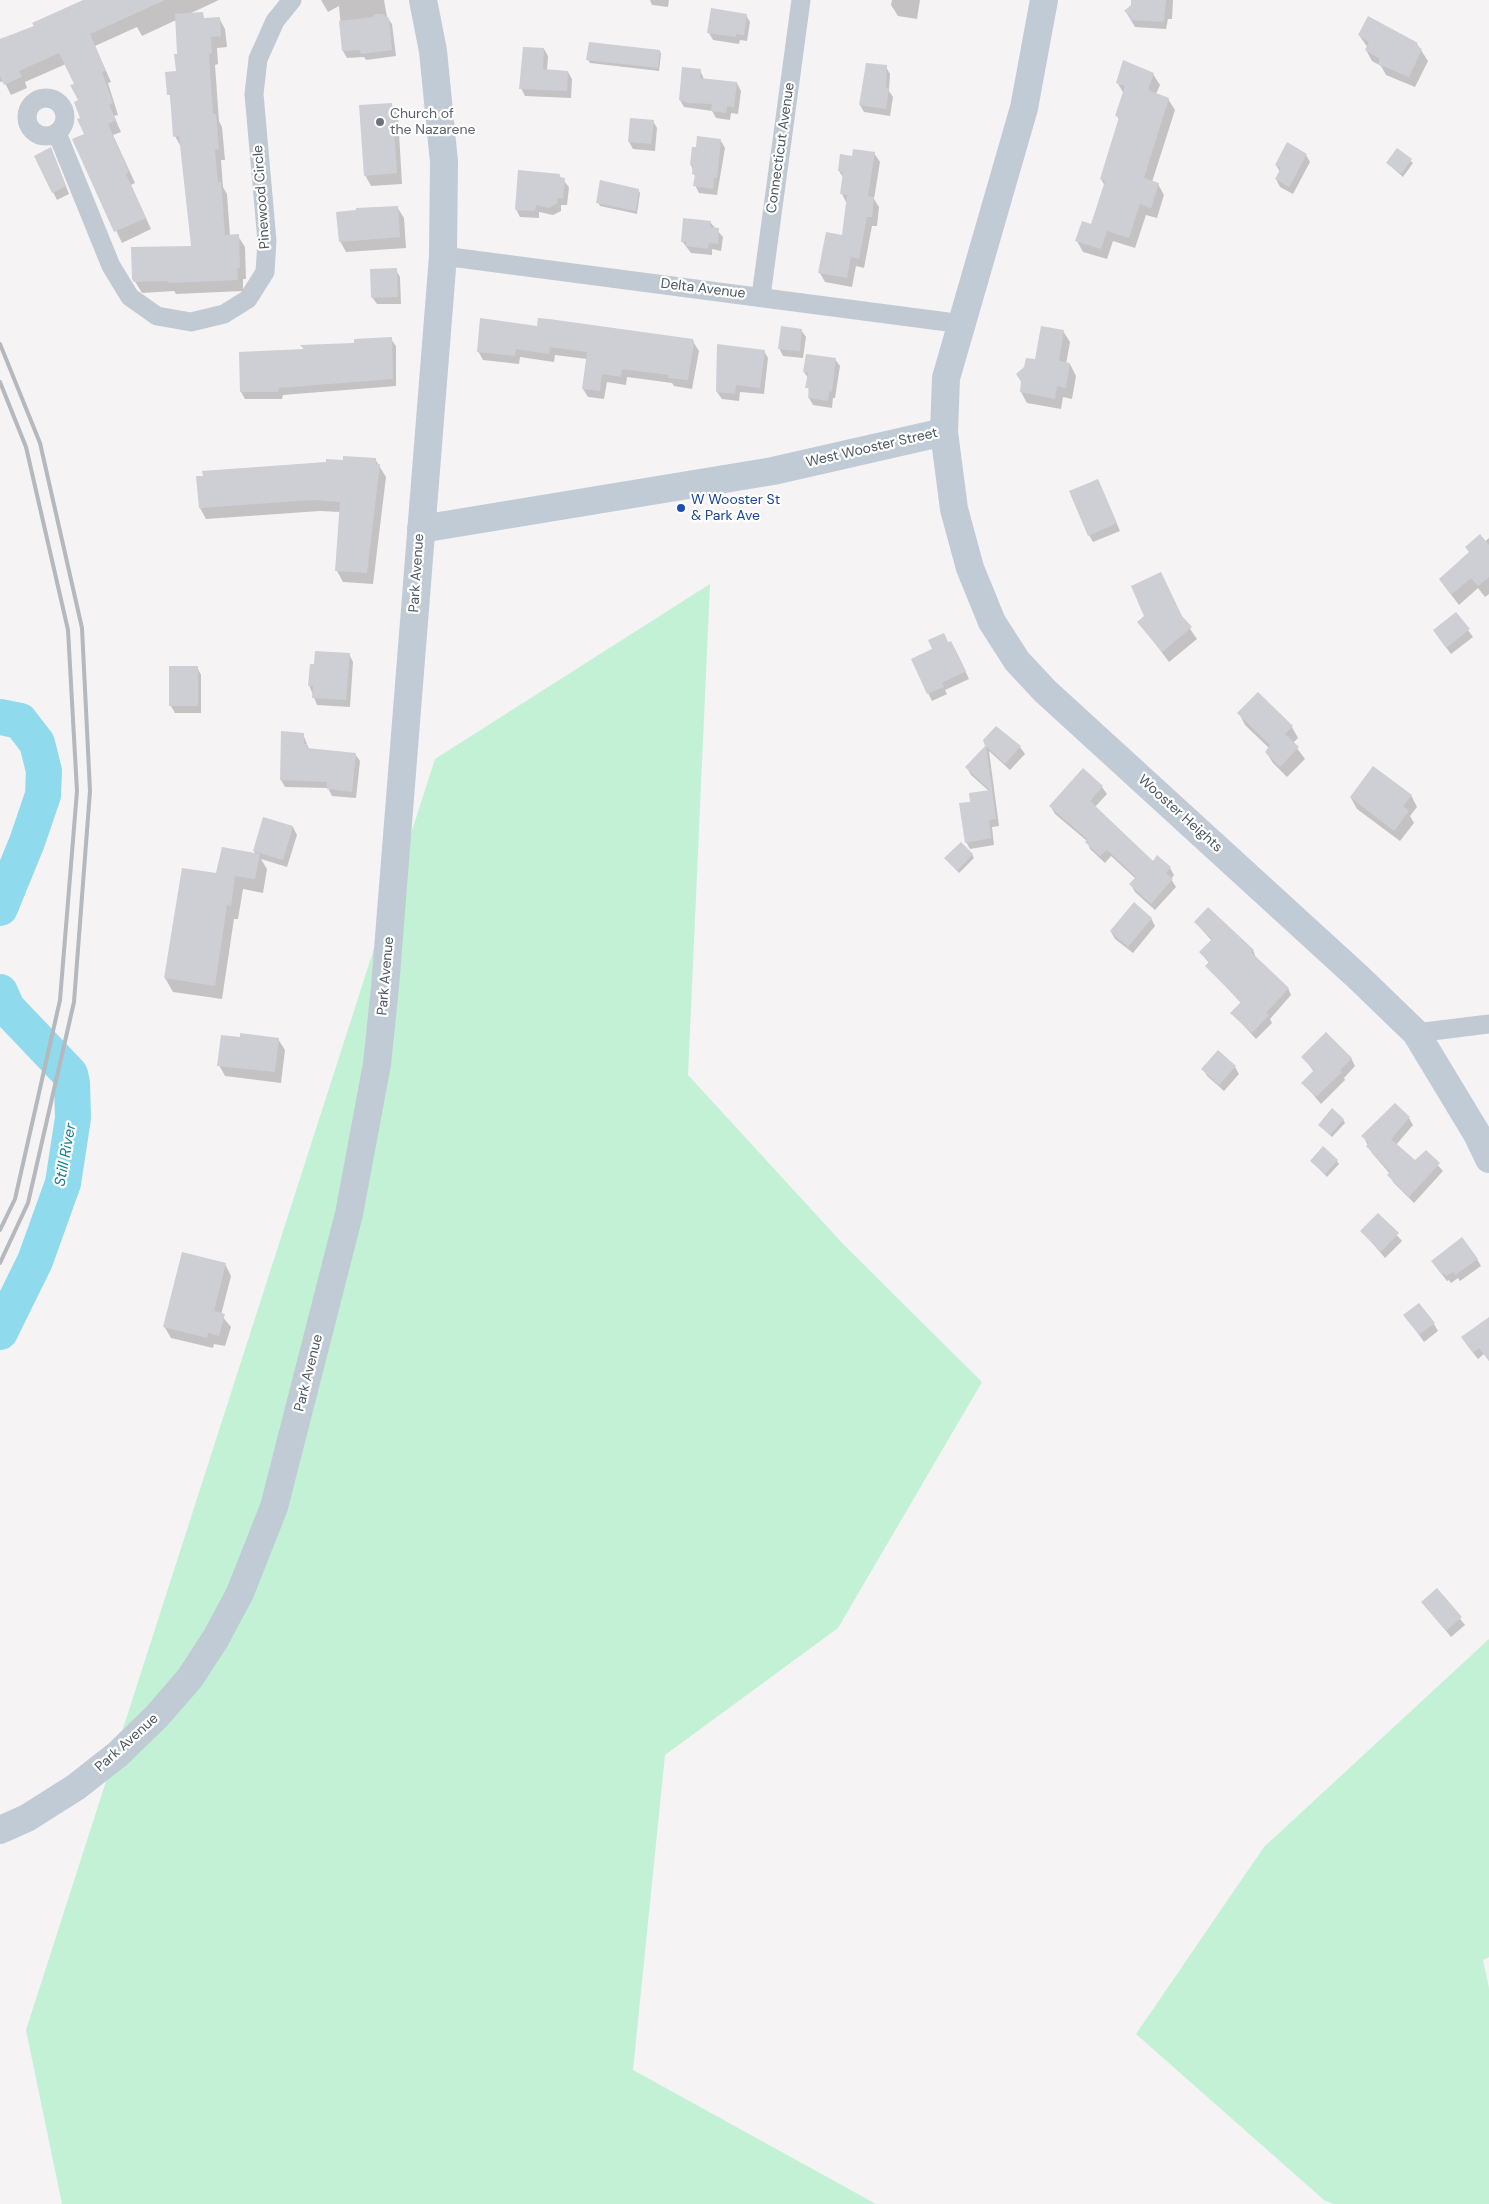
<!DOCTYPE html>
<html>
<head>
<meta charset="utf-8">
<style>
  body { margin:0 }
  canvas { display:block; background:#f5f3f3 }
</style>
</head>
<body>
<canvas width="1489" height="2204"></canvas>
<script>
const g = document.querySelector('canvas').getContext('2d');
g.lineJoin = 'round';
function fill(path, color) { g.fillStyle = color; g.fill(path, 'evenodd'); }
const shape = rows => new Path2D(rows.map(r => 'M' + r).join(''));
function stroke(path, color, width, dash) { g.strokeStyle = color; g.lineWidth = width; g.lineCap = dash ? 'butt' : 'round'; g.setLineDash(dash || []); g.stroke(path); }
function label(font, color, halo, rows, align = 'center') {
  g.font = font + ' "DM Sans",sans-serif'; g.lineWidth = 4.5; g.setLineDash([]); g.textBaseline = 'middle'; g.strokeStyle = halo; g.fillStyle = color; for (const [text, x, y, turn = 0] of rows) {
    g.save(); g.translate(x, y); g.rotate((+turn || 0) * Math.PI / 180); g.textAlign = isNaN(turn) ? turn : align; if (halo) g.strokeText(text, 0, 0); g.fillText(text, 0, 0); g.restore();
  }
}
fill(shape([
  [710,584,688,1075,844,1245,982,1382,838,1628,665,1755,633,2070,876,2204,62,2204,26,2030,435,759],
  [1489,1639,1489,1957,1483,1960,1489,1988,1489,2204,1334,2204,1324,2200,1136,2034,1264,1847]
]), '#c3f1d5');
fill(shape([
  [85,0,219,0,142,36,137,27,95,46,111,82,108,83,118,115,114,116,121,132,113,135,135,183,131,185,151,229,122,243,73,140,86,134,76,85,66,64,25,82,27,88,11,95,4,81,0,82,0,39,19,34],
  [321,0,384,0,387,17,392,24,396,56,366,60,364,57,347,58,343,51,339,6,328,12],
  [650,0,669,0,668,7,652,5],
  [892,0,920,0,917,19,898,16,891,5],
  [1135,0,1173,0,1172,19,1168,19,1166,29,1135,27,1126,12],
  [746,15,750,22,747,41,740,40,739,44,713,40,709,33],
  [219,18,225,29,227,47,217,48,218,64,215,65,219,121,222,127,225,160,221,160,223,187,227,194,230,236,238,236,245,247,246,279,243,279,243,291,176,294,174,291,142,293,133,278,193,247,182,149,175,136,167,73,177,72,179,55],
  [1359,35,1417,44,1428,61,1415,87,1386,75,1381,66,1372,61,1366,50,1368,48],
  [544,49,548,56,547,71,568,72,572,79,571,98,525,96,521,88],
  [660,51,661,54,659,71,590,63,588,60],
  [886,67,890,74,889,91,893,97,890,116,864,112,860,105],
  [700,70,704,79,737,83,741,91,738,114,731,113,730,120,716,118,712,111,684,107,680,100],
  [1153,74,1160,85,1156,94,1168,99,1175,110,1152,182,1158,184,1164,195,1157,218,1146,215,1135,248,1113,241,1107,259,1083,252,1077,241,1092,226,1105,186,1101,179,1119,120,1117,116,1124,94,1117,82],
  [391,104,398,115,402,184,371,186,365,175],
  [653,121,657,128,655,151,633,149,629,142],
  [721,141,725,148,717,195,699,193,695,185,696,179,691,165],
  [1397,150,1413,163,1403,177,1387,163],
  [874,153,880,162,874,199,879,207,877,226,872,226,864,268,856,266,852,287,825,282,820,273,843,236,847,204,842,194,844,179,839,171,853,157],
  [1306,155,1310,162,1293,194,1280,187,1276,179,1280,172,1276,165],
  [35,156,55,158,69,194,57,200],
  [559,175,569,187,567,205,561,205,561,211,553,215,539,212,539,218,520,217,516,209],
  [638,190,640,193,637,214,600,206,598,202],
  [397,207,404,218,406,248,346,252,340,241],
  [710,222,723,237,721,251,712,249,712,255,691,253,682,241],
  [396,270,400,277,401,304,377,304,372,297],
  [538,327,692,340,699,351,692,389,674,386,672,383,627,377,626,385,607,382,604,399,588,397,583,389,587,359,555,355,554,362,520,357,519,364,483,360,478,351],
  [801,330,806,337,803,358,783,356,779,348],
  [1063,331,1070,342,1066,364,1070,364,1076,376,1072,399,1063,397,1061,409,1027,403,1021,392,1022,383,1017,375,1036,361],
  [391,339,396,346,396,386,283,395,282,399,245,399,241,392,304,350,302,346,356,344],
  [764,351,768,358,764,394,740,392,739,401,722,399,717,392],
  [835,359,840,366,835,398,833,398,832,408,813,405,809,398,808,378,804,372],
  [375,459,386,477,373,584,343,582,337,571,340,512,320,511,206,519,200,508,344,462],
  [1098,480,1120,531,1093,542,1089,535],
  [1489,538,1489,594,1485,597,1478,588,1459,605,1440,580],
  [1456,614,1473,637,1451,654,1434,631],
  [1146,616,1184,620,1197,639,1169,662,1139,622],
  [948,643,955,649,969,679,945,690,947,694,932,701,912,660],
  [349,654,353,662,350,707,317,705,309,685],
  [170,667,197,667,201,675,201,713,175,713,171,706],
  [1239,713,1292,727,1298,738,1293,743,1305,759,1287,777,1273,763,1266,752,1269,748,1245,725],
  [996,727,1020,747,1025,754,1010,770,989,751,999,826,992,827,994,845,970,849,966,842,972,803,989,791,971,775,967,768,987,746],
  [303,734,309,749,355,754,360,761,356,798,332,796,328,788,285,787,281,780],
  [1083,769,1102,787,1107,794,1095,807,1153,862,1158,857,1170,868,1174,875,1171,879,1176,887,1155,910,1135,892,1131,885,1136,879,1111,856,1105,863,1090,849,1087,841,1055,814,1051,807],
  [1411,795,1417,807,1410,816,1414,823,1400,841,1357,809,1351,798],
  [293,827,297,835,287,867,261,859,267,869,263,893,243,889,238,919,234,919,222,999,173,992,165,978,217,875,256,855,254,851],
  [972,854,974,858,959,873,946,858],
  [1151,918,1155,926,1133,953,1115,939,1111,932],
  [1195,922,1253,950,1256,958,1288,988,1291,995,1270,1019,1272,1023,1256,1039,1232,1013,1241,1003,1207,966,1209,963,1201,953,1212,941],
  [278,1039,285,1050,281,1083,225,1076,219,1065],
  [1218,1052,1235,1067,1239,1074,1224,1091,1207,1076,1203,1069],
  [1303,1057,1351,1058,1355,1066,1344,1078,1345,1080,1321,1104,1303,1083,1314,1072],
  [1409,1118,1413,1125,1396,1145,1415,1162,1426,1152,1443,1171,1414,1203,1393,1182,1390,1174,1372,1153,1363,1136],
  [1343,1119,1345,1123,1332,1137,1319,1125],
  [1311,1161,1337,1161,1339,1164,1327,1177],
  [1378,1214,1402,1241,1385,1258,1362,1231],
  [1477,1259,1481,1266,1460,1281,1458,1278,1451,1283,1449,1280,1447,1281,1437,1268],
  [225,1264,231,1276,221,1315,231,1327,225,1346,214,1344,213,1348,171,1338,164,1326],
  [1405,1315,1434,1324,1438,1331,1424,1342],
  [1489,1318,1489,1361,1484,1354,1478,1359,1467,1345],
  [1437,1590,1465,1625,1451,1637,1423,1602]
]), '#0003');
stroke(shape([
  [0,717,20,721,37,743,44,771,43,795,27,842,0,908],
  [0,992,7,1008,70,1074,72,1083,73,1118,63,1183,35,1261,0,1332]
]), '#90daee', 36);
fill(shape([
  [83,0,165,0,90,34,106,71,102,72,113,103,109,105,116,120,108,124,129,172,126,174,146,218,114,232,72,139,84,134,77,119,80,118,74,102,78,100,70,85,74,84,59,53,19,71,22,77,4,85,0,76,0,39,34,26,32,23],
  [1131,0,1166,0,1164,20,1162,22,1130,20,1130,16,1124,11,1131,5],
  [711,8,747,14,744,35,736,34,736,37,707,33],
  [203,12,204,18,220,17,221,36,211,37,212,53,209,54,213,114,216,114,219,149,215,150,218,182,221,182,225,235,239,234,240,268,237,268,238,280,168,283,168,281,134,282,132,279,131,247,191,246,179,136,173,137,170,95,167,95,165,72,176,71,174,54,177,54,175,14],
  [375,14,382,14,389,18,392,50,361,54,360,50,342,51,339,21,373,17],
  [1368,16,1418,43,1416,45,1422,49,1409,77,1378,64,1380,59,1365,50,1369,42,1358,35],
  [589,42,660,50,658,68,586,60],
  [523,47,544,48,543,69,568,71,567,91,519,89],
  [1123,60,1154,73,1148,90,1169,98,1144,178,1159,183,1151,208,1140,204,1129,238,1107,231,1101,249,1075,241,1082,221,1091,224,1105,181,1100,179,1119,117,1115,116,1125,86,1116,83],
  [866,63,887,65,886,88,889,88,886,109,859,105],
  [682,67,701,69,700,78,737,82,734,107,727,106,726,113,711,111,712,104,688,103,679,100],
  [392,103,397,173,364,176,359,105],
  [630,118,654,120,651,144,628,142],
  [697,136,721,139,717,178,714,178,713,189,693,186,695,175,692,174,693,165,690,165,692,147,696,147],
  [1287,142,1307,154,1289,187,1275,179,1281,168,1275,165],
  [51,147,66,186,52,193,34,156],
  [1397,148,1412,159,1401,174,1386,163],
  [853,149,875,152,868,196,874,197,872,217,867,217,859,259,851,257,847,278,818,273,826,232,842,235,847,195,840,194,843,172,838,171,840,154,852,156],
  [518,170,560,174,559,177,565,178,563,199,558,198,557,203,549,208,536,205,535,211,515,210],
  [600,180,639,189,636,211,596,203],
  [398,206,400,237,339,242,336,212,356,210,356,208],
  [683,218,711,221,710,227,719,228,718,244,709,243,708,249,686,246,686,242,681,242],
  [397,268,398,297,371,298,370,269],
  [480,318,537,326,538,318,549,319,693,339,694,342,688,380,668,378,669,375,622,369,621,377,602,374,600,391,582,389,587,352,550,347,549,354,516,349,515,356,477,352],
  [781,326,802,329,800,351,778,349],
  [1041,326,1064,330,1059,361,1070,363,1066,388,1057,386,1055,399,1020,392,1021,381,1016,374,1024,367,1026,358,1035,359],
  [392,337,393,379,279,388,278,392,240,392,239,352,304,349,300,345,354,343,354,339],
  [717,344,765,350,760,388,736,385,735,394,716,392],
  [806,354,836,358,832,392,829,391,828,401,808,398,809,388,805,388,808,373,803,372],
  [343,456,376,458,376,464,380,464,367,573,335,571,340,502,313,500,199,508,196,476,203,476,202,471,326,462,326,459,343,460],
  [1098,479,1117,523,1088,536,1069,491],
  [1480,534,1489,545,1489,577,1478,586,1471,578,1451,595,1439,579,1469,552,1465,547],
  [1161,572,1182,616,1192,627,1162,652,1137,622,1144,616,1131,586],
  [1456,612,1470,629,1446,648,1433,630],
  [944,633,948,642,951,641,966,671,942,683,944,687,927,694,911,659,932,649,928,640],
  [315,651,350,653,346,700,312,698,313,686,308,686,310,664,314,664],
  [169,666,198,666,198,706,169,706],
  [1258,692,1293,726,1285,734,1299,747,1280,767,1265,752,1270,745,1237,713],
  [996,726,1021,746,1005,764,986,746,996,819,989,820,991,838,965,843,959,803,970,802,969,793,990,790,965,767,985,746,983,740],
  [281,731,304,733,304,744,307,744,307,748,356,753,352,792,327,789,327,782,280,780],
  [1373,766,1412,795,1403,806,1409,811,1394,831,1350,797],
  [1083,768,1103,786,1090,801,1153,861,1157,855,1171,867,1166,873,1173,879,1151,904,1129,884,1136,877,1107,850,1100,856,1085,842,1087,839,1049,806],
  [263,817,293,826,283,860,253,851],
  [961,842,973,854,957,871,944,858],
  [222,847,260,854,255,879,235,876,231,906,227,905,215,986,164,978,182,868,216,873],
  [1134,902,1152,918,1128,947,1110,931],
  [1208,907,1254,950,1251,952,1289,988,1266,1013,1269,1015,1252,1033,1230,1013,1241,1002,1205,966,1209,962,1199,952,1212,939,1194,922],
  [1326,1032,1352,1058,1340,1070,1342,1072,1316,1097,1301,1083,1314,1070,1301,1057],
  [240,1033,279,1038,275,1072,217,1066,221,1035,240,1037],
  [1218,1050,1236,1066,1219,1085,1201,1069],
  [1395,1103,1410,1117,1391,1139,1415,1160,1426,1150,1440,1163,1409,1197,1387,1175,1390,1172,1366,1146,1369,1143,1361,1136],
  [1332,1108,1344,1119,1330,1135,1318,1125],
  [1323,1146,1338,1160,1325,1174,1310,1161],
  [1378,1213,1399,1233,1381,1252,1360,1231],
  [1462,1237,1478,1259,1455,1275,1453,1272,1446,1276,1444,1273,1442,1275,1431,1261],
  [182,1252,226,1263,214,1311,225,1314,219,1336,208,1333,207,1338,163,1327],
  [1419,1303,1435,1323,1419,1335,1403,1315],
  [1489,1317,1489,1361,1479,1348,1473,1353,1461,1337],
  [1437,1588,1462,1617,1446,1631,1421,1602]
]), '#cdcfd5');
stroke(shape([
  '27 117a19 19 0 1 1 38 0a19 19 0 1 1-38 0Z',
  [57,133,111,266,130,297,157,316,191,322,224,314,248,299,265,272,267,241,254,94,258,59,275,21,292,0],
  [443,256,963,324],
  [761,296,801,0],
  [1416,1033,1489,1024]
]), '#c1cad2', 19);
stroke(shape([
  [1044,0,1024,108,946,378,944,432,954,509,970,568,992,622,1017,661,1045,691,1358,977,1416,1033,1477,1134,1489,1159],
  [421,529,773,471,944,432],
  [0,1830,27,1818,76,1787,118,1754,157,1716,190,1678,216,1638,240,1593,274,1507,349,1214,377,1064,385,987,443,256,444,162,433,51,423,0]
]), '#c1cbd6', 28);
stroke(shape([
  [0,344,40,443,82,628,90,791,74,1002,28,1203,0,1263],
  [0,382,26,447,68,630,77,791,60,1000,15,1199,0,1230]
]), '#b5b8bd', 4);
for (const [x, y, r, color] of [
  [380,122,5,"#6b7280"],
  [681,508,5,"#1a4fb4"]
]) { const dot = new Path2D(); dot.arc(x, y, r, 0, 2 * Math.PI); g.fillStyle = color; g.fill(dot); stroke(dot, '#fff', 2); }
label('14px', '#5b616d', '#fff', [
  ["Church of",390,114],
  ["the Nazarene",390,130]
], 'left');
label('14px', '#4a5661', '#fff', [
  ["Connecticut Avenue",781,148,-82],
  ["Pinewood Circle",262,197,-94],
  ["Delta Avenue",703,289,7],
  ["West Wooster Street",872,448,-13],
  ["Park Avenue",417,573,-86],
  ["Wooster Heights",1180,814,42],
  ["Park Avenue",386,976,-85],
  ["Park Avenue",309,1373,-76],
  ["Park Avenue",127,1743,-42]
]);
label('14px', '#164399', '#fff', [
  ["W Wooster St",691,500],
  ["& Park Ave",691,516]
], 'left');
label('italic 15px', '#0c7c9b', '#fff', [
  ["Still River",66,1155,-80]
]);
</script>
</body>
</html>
